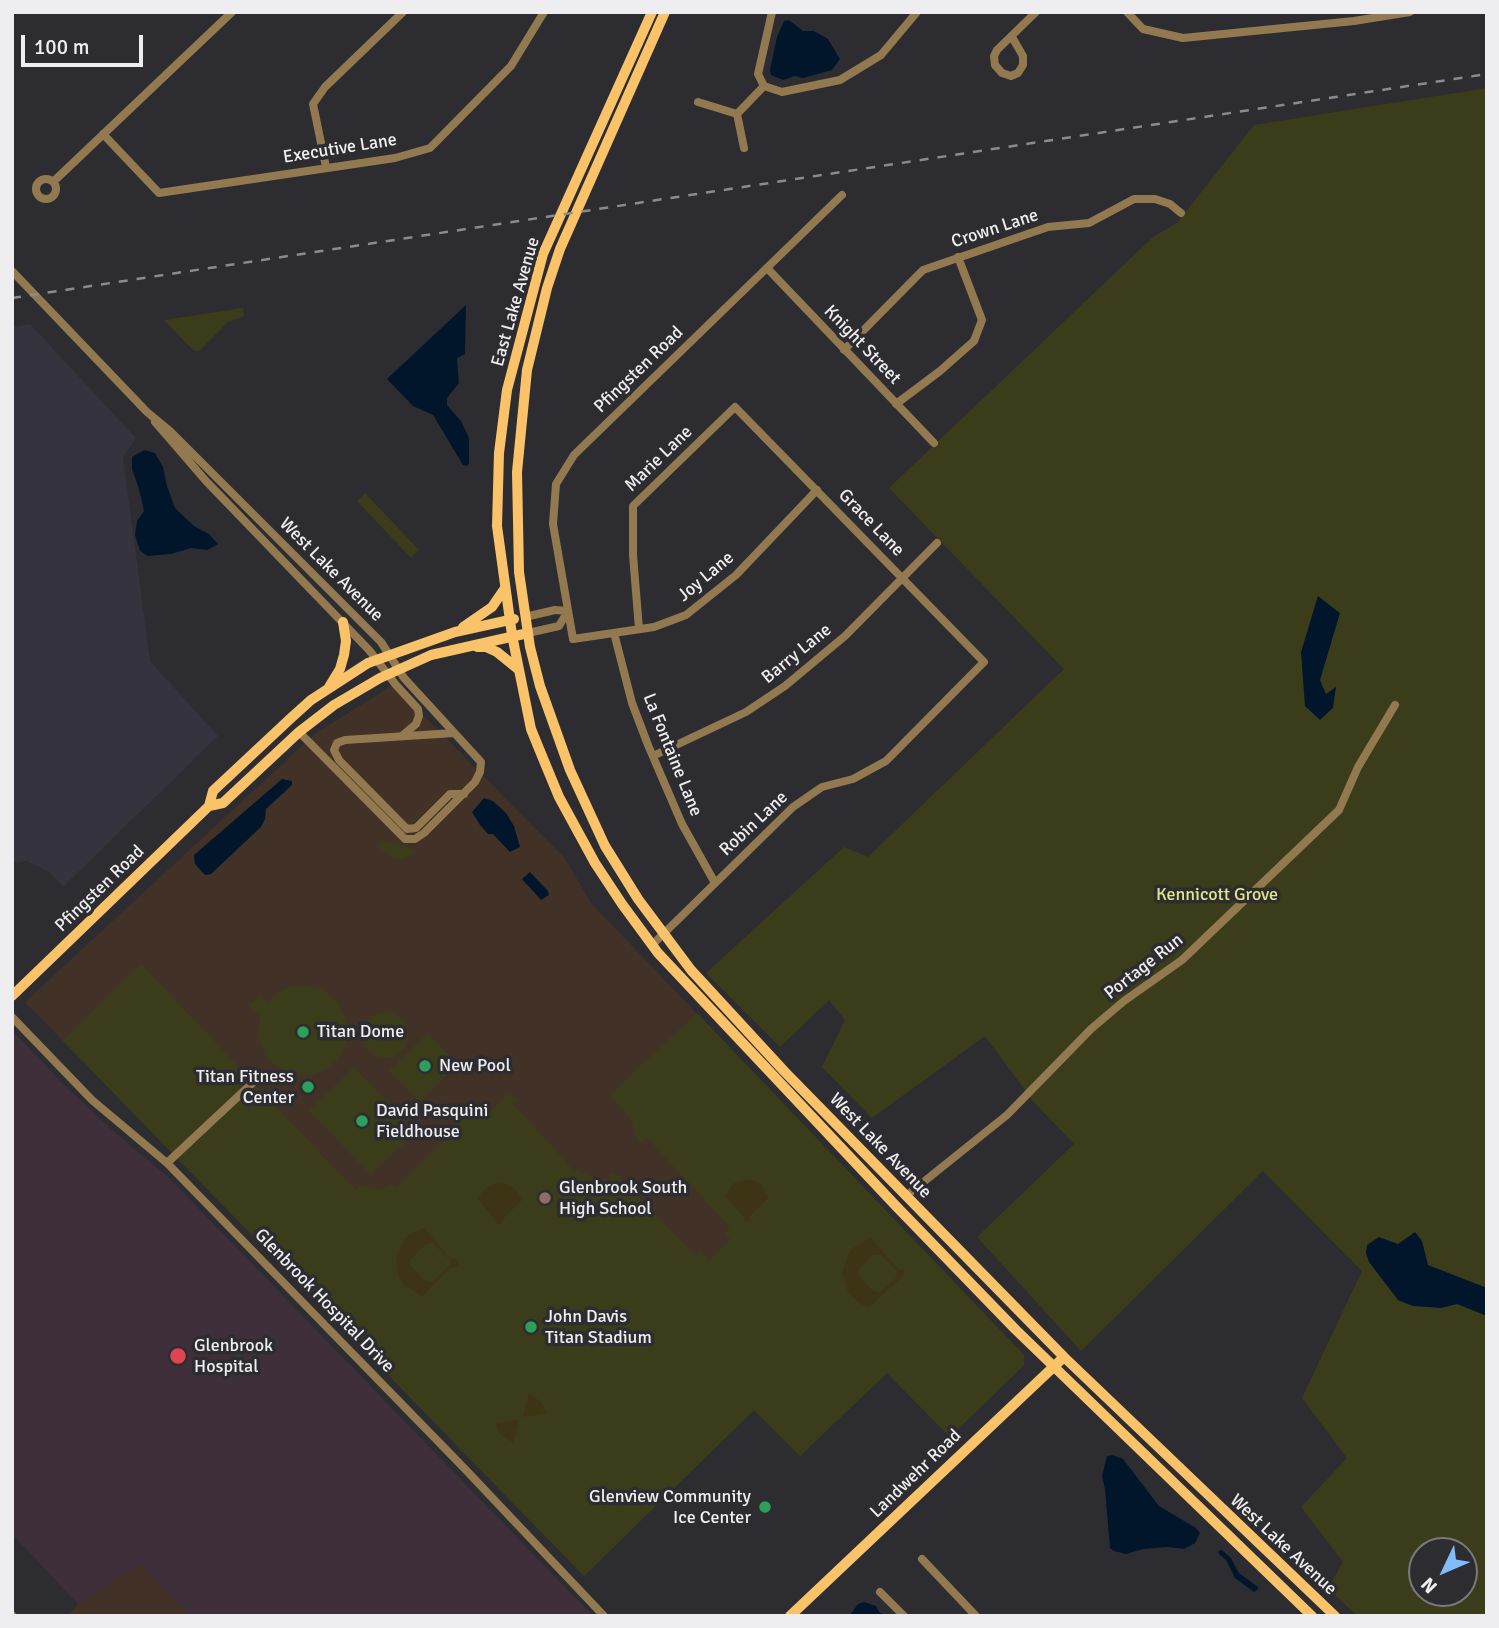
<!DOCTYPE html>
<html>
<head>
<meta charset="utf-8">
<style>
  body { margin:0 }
  #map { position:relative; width:1499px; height:1628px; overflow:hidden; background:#2d2d31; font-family:Signika,sans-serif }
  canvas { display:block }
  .frame { position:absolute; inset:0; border:14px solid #eeeef1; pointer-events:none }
  .north { position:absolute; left:1408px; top:1537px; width:70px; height:70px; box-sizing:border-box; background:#2d2d31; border:2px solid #7a7a7e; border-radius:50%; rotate:226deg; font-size:19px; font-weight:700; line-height:28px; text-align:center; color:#eeeef1 }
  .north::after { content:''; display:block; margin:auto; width:24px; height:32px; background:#7ebdf9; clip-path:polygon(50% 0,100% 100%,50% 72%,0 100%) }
  .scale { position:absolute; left:21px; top:35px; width:122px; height:32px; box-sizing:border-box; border:4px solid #eeeef1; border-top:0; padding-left:9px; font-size:21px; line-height:24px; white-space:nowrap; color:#eeeef1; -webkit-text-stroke:5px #2d2d31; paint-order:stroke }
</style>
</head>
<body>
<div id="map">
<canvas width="1499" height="1628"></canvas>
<div class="frame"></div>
<div class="north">N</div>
<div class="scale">100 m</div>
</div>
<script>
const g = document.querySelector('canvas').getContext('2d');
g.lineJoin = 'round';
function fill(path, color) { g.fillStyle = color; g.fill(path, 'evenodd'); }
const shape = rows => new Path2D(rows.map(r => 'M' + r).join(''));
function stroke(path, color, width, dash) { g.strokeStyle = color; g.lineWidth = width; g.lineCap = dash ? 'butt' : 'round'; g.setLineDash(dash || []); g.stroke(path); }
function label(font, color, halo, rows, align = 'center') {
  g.font = font + ' Signika,sans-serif'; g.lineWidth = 7; g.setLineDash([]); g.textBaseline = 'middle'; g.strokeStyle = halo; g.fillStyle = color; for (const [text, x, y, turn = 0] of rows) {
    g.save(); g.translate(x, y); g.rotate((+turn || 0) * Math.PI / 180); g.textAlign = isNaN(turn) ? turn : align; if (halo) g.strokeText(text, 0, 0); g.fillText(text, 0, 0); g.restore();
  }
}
fill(shape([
  [30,324,136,438,123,457,150,661,218,736,63,887,49,872,27,861,12,863,12,327]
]), '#34333e');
fill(shape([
  [393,685,564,857,591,903,1024,1355,1024,1365,950,1437,887,1373,800,1456,754,1410,584,1576,25,1002,315,734],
  [140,1563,190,1616,68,1616,78,1604]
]), '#423127');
fill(shape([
  [12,1030,63,1084,103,1122,170,1179,593,1616,190,1616,140,1564,78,1604,12,1534]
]), '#3f2f3b');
fill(shape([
  [1487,88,1487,1616,1357,1616,1328,1588,1343,1562,1301,1507,1347,1458,1302,1398,1362,1271,1263,1171,1081,1351,977,1237,1074,1144,1033,1101,985,1036,872,1118,822,1067,845,1020,829,1000,780,1047,706,973,844,847,868,857,1064,669,889,488,1153,237,1177,223,1254,125],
  [1422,1551,1464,1551,1464,1593,1422,1593],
  [243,308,244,316,228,322,199,351,194,351,164,320],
  [365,493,419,550,411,558,357,501],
  [382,841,397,843,408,847,414,853,404,859,394,859,377,846],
  [141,964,355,1190,361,1185,380,1190,391,1184,396,1188,450,1135,446,1130,458,1121,493,1109,508,1094,518,1099,513,1104,573,1170,604,1180,610,1178,610,1172,621,1176,621,1178,695,1256,701,1251,709,1260,730,1239,725,1233,730,1227,647,1138,641,1144,636,1137,631,1119,610,1095,697,1013,1024,1355,1024,1365,950,1437,887,1373,800,1456,754,1410,584,1576,63,1041],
  [292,986,309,986,323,990,338,1002,346,1018,348,1037,341,1054,329,1068,312,1075,294,1075,285,1072,267,1059,258,1038,260,1016,249,1005,261,995,268,1002,277,993],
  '362 1035a23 23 0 1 1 46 0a23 23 0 1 1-46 0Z',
  [428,1033,458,1064,419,1102,389,1071],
  [354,1067,416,1132,371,1175,309,1111]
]), '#3b3d1a');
fill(shape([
  [750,1179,761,1184,769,1198,750,1216,750,1221,745,1222,743,1216,725,1196,734,1183],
  [498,1182,507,1184,515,1189,522,1200,504,1218,501,1224,498,1224,478,1199,483,1190],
  [424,1228,451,1259,457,1259,459,1264,456,1267,451,1267,422,1297,404,1285,399,1278,396,1258,404,1239,411,1233],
  [433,1243,450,1260,450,1265,432,1282,425,1281,410,1265,410,1260,426,1244],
  [871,1238,898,1269,903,1269,905,1274,869,1308,862,1305,848,1293,842,1273,849,1252,857,1245],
  [873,1255,881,1255,897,1271,896,1278,880,1292,873,1291,859,1276,858,1270],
  [529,1393,542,1403,546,1413,525,1417,523,1415],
  [517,1420,519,1422,513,1443,499,1433,496,1423]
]), '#3d3414');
fill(shape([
  [789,20,803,31,814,31,828,39,840,59,832,70,803,78,795,76,783,80,771,75,770,70,777,37,784,21],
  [466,305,465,354,457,358,459,383,447,398,447,405,461,421,469,438,469,463,467,466,463,465,433,415,413,406,387,379],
  [144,450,155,453,163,467,167,486,175,508,194,526,209,534,218,544,207,550,191,548,171,554,148,556,140,551,135,535,137,521,144,511,139,489,132,469,132,457],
  [1318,596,1340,613,1320,680,1326,694,1336,687,1333,708,1320,720,1305,706,1301,652],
  [282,779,292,781,292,785,266,809,265,819,261,827,211,874,205,875,195,864,194,855],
  [484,798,493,801,506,813,514,826,520,847,510,852,493,834,488,834,480,825,472,812],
  [530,872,548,891,549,895,541,900,522,879],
  [1415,1232,1422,1241,1428,1265,1487,1288,1487,1316,1457,1304,1441,1308,1413,1306,1398,1300,1369,1262,1366,1253,1367,1245,1379,1237,1398,1244],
  [1112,1455,1123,1459,1159,1506,1196,1528,1200,1533,1195,1543,1184,1549,1168,1547,1143,1549,1126,1554,1114,1551,1110,1548,1105,1489,1102,1476,1107,1456],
  [1222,1550,1231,1558,1239,1573,1258,1587,1258,1589,1254,1592,1235,1578,1226,1560,1219,1554,1218,1551],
  [864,1602,876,1606,880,1613,888,1616,849,1616,858,1604]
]), '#02162b');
stroke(shape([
  [772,12,758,74,764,86,782,92,840,80,881,55,917,12],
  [1127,12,1143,29,1183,38,1354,21,1410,12],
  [1012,37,1023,56,1023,65,1018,73,1011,76,1002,73,995,65,994,56,997,50,1036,12],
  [698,102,737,114],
  [103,134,159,193,395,158,430,148,511,66,544,12],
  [744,148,737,114,764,86],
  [326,167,313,104,325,87,403,12],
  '36 189a10 10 0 1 1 20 0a10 10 0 1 1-20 0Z',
  [53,182,232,12],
  [767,268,934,443],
  [12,271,147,412,170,431,381,642,404,678,481,762,480,772,475,782,424,833,415,839,405,839,299,732],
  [844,350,923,270,1048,227,1089,223,1134,199,1155,199,1170,204,1181,213],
  [896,404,940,371,974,341,982,320,958,257],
  [155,422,206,481,369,650,396,685,418,709,419,716,416,724,403,735],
  [817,490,736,575,686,615,654,627,573,639,553,524,556,484,574,455,842,195],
  [525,617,555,610,568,611],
  [639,629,633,555,633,506,735,407,984,662,886,761,853,779,822,787,793,807,652,945],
  [528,633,559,626,568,611],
  [614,633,632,703,648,745,682,824,715,883],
  [454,733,345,740,337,743,334,750,339,760,407,829,416,828,450,794,464,794],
  [653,756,746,712,785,686,845,636,937,543],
  [12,1017,92,1100,167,1163,464,1468,604,1616],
  [167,1163,261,1075],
  [906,1196,1007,1115,1091,1029,1124,1001,1182,960,1339,810,1358,767,1395,705],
  [922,1559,976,1616],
  [880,1592,904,1616],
  [12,1615,13,1616]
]), '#937950', 8);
stroke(shape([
  [652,12,543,254,507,390,499,453,497,526,512,635,531,729,542,756,559,797,595,863,622,904,658,953,895,1205,1016,1330,1312,1616],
  [665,12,560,249,547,288,527,370,517,472,519,572,530,647,540,686,570,770,605,846,638,899,691,970,784,1071,1064,1357,1335,1616],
  [463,627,492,607,505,588],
  [477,647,486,647,497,652,518,669],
  [329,687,340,669,344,655,346,641,343,622],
  [209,806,213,791,291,718,311,700,368,663,455,632,514,619],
  [12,996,209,806,223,803,299,732,334,705,380,678,431,655,528,633],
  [790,1616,1064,1357]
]), '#fac36a', 10);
stroke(shape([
  [12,298,1487,74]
]), '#8b8b8e', 2.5, [9, 9]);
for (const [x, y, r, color] of [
  [303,1032,7,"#2e9e5b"],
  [425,1066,7,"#2e9e5b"],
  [308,1087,7,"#2e9e5b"],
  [362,1121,7,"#2e9e5b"],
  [545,1198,7,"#8d6e63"],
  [531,1327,7,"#2e9e5b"],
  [178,1356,9,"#e0444e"],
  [765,1507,7,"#2e9e5b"]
]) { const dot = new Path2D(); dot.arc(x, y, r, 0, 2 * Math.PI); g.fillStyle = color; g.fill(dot); stroke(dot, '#2d2d31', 2.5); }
label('18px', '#eeeef1', '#2d2d31', [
  ["Executive Lane",340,149,-9],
  ["Crown Lane",995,229,-18],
  ["East Lake Avenue",516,302,-74],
  ["Knight Street",862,345,46],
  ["Pfingsten Road",639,370,-44],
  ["Marie Lane",659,459,-44],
  ["Grace Lane",871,523,46],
  ["West Lake Avenue",331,570,45],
  ["Joy Lane",706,577,-40],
  ["Barry Lane",797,654,-39],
  ["La Fontaine Lane",672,755,68],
  ["Robin Lane",754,824,-43],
  ["Pfingsten Road",100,889,-44],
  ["Portage Run",1144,967,-38],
  ["West Lake Avenue",880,1146,46],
  ["Glenbrook Hospital Drive",324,1301,46],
  ["Landwehr Road",916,1474,-44],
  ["West Lake Avenue",1283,1545,43]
]);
label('18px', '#e0e589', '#2d2d31', [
  ["Kennicott Grove",1217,895]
]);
label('18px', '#eeeef1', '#2d2d31', [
  ["Titan Dome",317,1032],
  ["New Pool",439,1066],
  ["Titan Fitness",294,1077,"right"],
  ["Center",294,1098,"right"],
  ["David Pasquini",376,1111],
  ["Fieldhouse",376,1132],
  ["Glenbrook South",559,1188],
  ["High School",559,1209],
  ["John Davis",545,1317],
  ["Titan Stadium",545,1338],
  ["Glenbrook",194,1346],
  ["Hospital",194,1367],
  ["Glenview Community",751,1497,"right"],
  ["Ice Center",751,1518,"right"]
], 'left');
</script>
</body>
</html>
